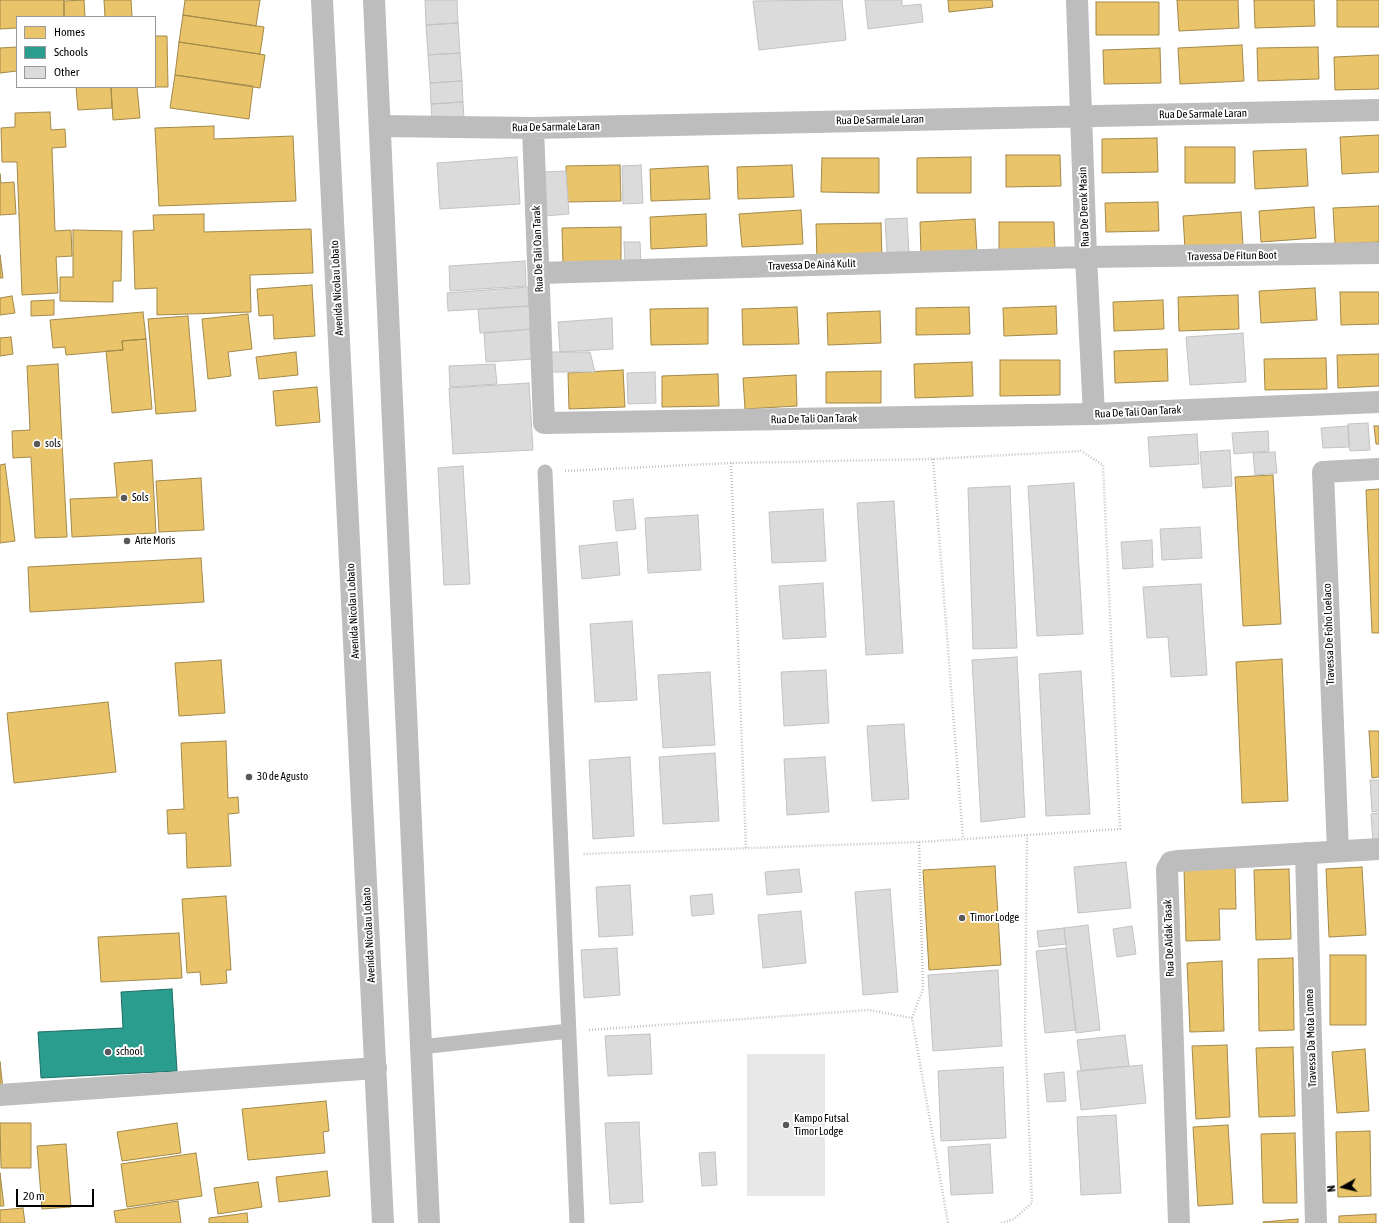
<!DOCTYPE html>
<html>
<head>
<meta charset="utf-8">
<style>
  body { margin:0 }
  #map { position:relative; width:1379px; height:1223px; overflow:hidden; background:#fff; font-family:"Asap Condensed",sans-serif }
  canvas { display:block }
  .legend { position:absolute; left:16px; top:16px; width:140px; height:72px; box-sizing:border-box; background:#fff; border:1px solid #999; margin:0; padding:5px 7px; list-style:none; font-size:12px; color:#000 }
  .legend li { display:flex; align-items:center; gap:8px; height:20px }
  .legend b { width:20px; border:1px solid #999 }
  .north { position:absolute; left:1323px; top:1167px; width:40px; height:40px; -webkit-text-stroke:3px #fff; paint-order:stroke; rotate:262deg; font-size:11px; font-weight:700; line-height:16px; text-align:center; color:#000 }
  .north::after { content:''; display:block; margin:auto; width:14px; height:18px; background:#000; clip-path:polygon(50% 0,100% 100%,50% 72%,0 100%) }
  .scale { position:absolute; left:16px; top:1189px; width:78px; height:18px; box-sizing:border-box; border:2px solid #000; border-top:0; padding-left:5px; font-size:12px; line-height:14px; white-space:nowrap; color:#000; -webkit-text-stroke:3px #fff; paint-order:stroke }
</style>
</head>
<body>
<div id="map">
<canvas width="1379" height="1223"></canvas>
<ul class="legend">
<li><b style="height:11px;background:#e9c46a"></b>Homes</li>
<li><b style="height:11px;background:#2a9d8f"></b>Schools</li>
<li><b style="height:11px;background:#dbdbdb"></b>Other</li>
</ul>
<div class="north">N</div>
<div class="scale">20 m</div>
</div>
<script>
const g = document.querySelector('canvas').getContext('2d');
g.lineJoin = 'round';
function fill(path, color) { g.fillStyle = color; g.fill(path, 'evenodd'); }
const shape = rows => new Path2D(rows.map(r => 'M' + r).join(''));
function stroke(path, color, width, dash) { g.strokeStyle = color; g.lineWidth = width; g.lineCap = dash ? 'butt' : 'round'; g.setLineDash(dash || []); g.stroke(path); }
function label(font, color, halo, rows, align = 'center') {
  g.font = font + ' "Asap Condensed",sans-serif'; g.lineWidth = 4; g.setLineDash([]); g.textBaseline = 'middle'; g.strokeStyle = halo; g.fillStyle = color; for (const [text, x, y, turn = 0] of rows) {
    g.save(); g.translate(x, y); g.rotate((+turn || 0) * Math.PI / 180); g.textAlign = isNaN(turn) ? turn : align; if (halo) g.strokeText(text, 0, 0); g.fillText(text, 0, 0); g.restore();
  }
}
fill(shape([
  [747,1054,825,1054,825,1196,747,1196]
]), '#e8e8e8');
const homes = shape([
  [0,0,64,0,64,17,17,17,17,28,0,29,0,0],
  [84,0,85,17,64,17,64,1,84,0],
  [104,0,131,0,132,17,105,17,104,0],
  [185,0,260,0,256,26,183,15,185,0],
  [948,0,992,0,993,7,949,12,948,0],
  [1177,0,1238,0,1239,28,1179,31,1177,0],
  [1254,0,1314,0,1315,26,1255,28,1254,0],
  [1337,0,1379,0,1379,27,1337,27,1337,0],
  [1096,2,1159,2,1159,35,1096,35,1096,2],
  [183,15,264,27,260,54,179,42,183,15],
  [155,36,167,36,168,87,142,87,155,87,155,36],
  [179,42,265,55,260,88,175,75,179,42],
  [1242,45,1244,81,1180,84,1178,48,1242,45],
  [17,47,17,71,0,73,0,48,17,47],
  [1318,47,1319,79,1258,81,1257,48,1318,47],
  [1160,48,1161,83,1104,84,1103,50,1160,48],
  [1379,55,1379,89,1335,90,1334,57,1379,55],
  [175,75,253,86,249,119,170,108,175,75],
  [76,87,111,87,112,108,78,110,76,87],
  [111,87,137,87,140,118,113,120,111,87],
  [50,112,51,130,65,129,66,147,52,148,55,231,71,230,72,256,56,257,58,293,22,295,17,162,2,162,1,128,15,127,15,113,50,112],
  [214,126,214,139,293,136,296,201,159,206,155,128,214,126],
  [1379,135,1379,172,1342,174,1340,137,1379,135],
  [1157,138,1158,172,1102,173,1102,139,1157,138],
  [1185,147,1235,147,1235,183,1185,183,1185,147],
  [1306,149,1308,186,1255,189,1253,151,1306,149],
  [1006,155,1060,155,1061,186,1006,187,1006,155],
  [971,157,971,193,917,193,917,158,971,157],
  [822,158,879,158,879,193,821,192,822,158],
  [620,165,621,201,567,202,566,166,620,165],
  [792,165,794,197,738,199,737,167,792,165],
  [708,166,710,199,651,201,650,169,708,166],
  [0,174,1,183,14,182,16,214,0,215,0,174],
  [1158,202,1159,231,1106,232,1105,203,1158,202],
  [1379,206,1379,242,1335,244,1333,208,1379,206],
  [1314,207,1316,238,1261,242,1259,211,1314,207],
  [801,210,803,244,742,247,739,214,801,210],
  [1241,212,1243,245,1185,249,1183,216,1241,212],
  [204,214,204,232,311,229,313,273,250,275,251,312,157,315,157,288,135,289,133,231,154,230,153,215,204,214],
  [706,214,707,246,651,249,650,217,706,214],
  [975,219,977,253,921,256,920,222,975,219],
  [999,222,1054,222,1055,252,999,252,999,222],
  [881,223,882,258,817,259,816,224,881,223],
  [621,227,621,264,563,266,562,228,621,227],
  [73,230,122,231,121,281,113,281,113,302,60,301,60,277,73,277,73,230],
  [0,255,3,278,0,278,0,255],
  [312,285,315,336,274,339,273,315,259,316,257,289,312,285],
  [1315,288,1317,320,1261,323,1259,291,1315,288],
  [1340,292,1379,292,1379,324,1341,325,1340,292],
  [1238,295,1239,329,1179,331,1178,297,1238,295],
  [12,296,15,313,0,315,0,298,12,296],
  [54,300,54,315,31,316,31,301,54,300],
  [1163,300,1164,329,1114,331,1113,302,1163,300],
  [1056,306,1057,334,1004,336,1003,308,1056,306],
  [797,307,799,344,743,345,742,309,797,307],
  [969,307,970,334,916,335,916,308,969,307],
  [708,308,708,344,651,345,650,309,708,308],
  [880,311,881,343,828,345,827,313,880,311],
  [143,312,146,339,122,341,123,350,66,355,65,347,53,348,50,320,143,312],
  [248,314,252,349,228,352,231,376,208,379,202,319,248,314],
  [188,316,196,411,156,414,148,319,188,316],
  [11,337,13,354,0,356,0,338,11,337],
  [146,339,152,409,112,413,106,351,123,350,122,341,146,339],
  [1167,349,1168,381,1115,383,1114,351,1167,349],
  [296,352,298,375,259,379,256,357,296,352],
  [1379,354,1379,386,1338,388,1337,355,1379,354],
  [1326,358,1327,389,1265,390,1264,359,1326,358],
  [1000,360,1060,360,1060,395,1000,396,1000,360],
  [972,362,973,396,915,398,914,364,972,362],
  [58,364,67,537,35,538,31,457,13,458,12,431,30,430,27,366,58,364],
  [623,370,625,407,569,409,568,373,623,370],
  [881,371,881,403,826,403,826,372,881,371],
  [718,374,719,406,662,407,662,376,718,374],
  [796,375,797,406,745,409,743,378,796,375],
  [317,387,320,422,276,426,273,391,317,387],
  [1374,426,1379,426,1379,444,1376,444,1374,426],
  [152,460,156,533,72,537,70,499,117,497,114,463,152,460],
  [5,464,15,541,0,543,0,465,5,464],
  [1273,475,1281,624,1243,626,1235,477,1273,475],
  [201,478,204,530,159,532,156,481,201,478],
  [1379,489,1379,633,1372,633,1366,490,1379,489],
  [201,558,204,602,30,612,28,567,201,558],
  [1282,659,1288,801,1242,803,1236,662,1282,659],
  [221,660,225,713,179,716,175,663,221,660],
  [108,702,116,772,14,783,7,713,108,702],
  [1369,731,1379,731,1379,777,1372,778,1369,731],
  [226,741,228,798,238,797,239,813,228,814,231,866,187,868,186,833,168,834,167,810,184,809,181,743,226,741],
  [995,866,1001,965,929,970,923,870,995,866],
  [1235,867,1236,909,1219,909,1220,940,1186,941,1184,868,1235,867],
  [1362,867,1366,935,1329,937,1326,869,1362,867],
  [1289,869,1291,939,1256,940,1254,870,1289,869],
  [226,896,231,970,226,970,227,983,201,985,200,972,187,973,182,899,226,896],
  [179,933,182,978,101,982,98,937,179,933],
  [1330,955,1366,955,1366,1025,1330,1025,1330,955],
  [1293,958,1294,1030,1259,1031,1258,959,1293,958],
  [1222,961,1224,1031,1190,1032,1187,963,1222,961],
  [1227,1045,1230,1117,1196,1119,1192,1046,1227,1045],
  [1293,1047,1295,1116,1259,1117,1256,1048,1293,1047],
  [1365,1049,1369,1111,1337,1113,1332,1052,1365,1049],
  [0,1062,3,1089,0,1089,0,1062],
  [326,1101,329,1131,323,1132,325,1153,248,1160,242,1109,326,1101],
  [0,1123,31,1123,31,1168,1,1168,0,1123],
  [177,1123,181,1153,122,1161,117,1132,177,1123],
  [1228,1125,1233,1204,1198,1206,1193,1127,1228,1125],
  [1370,1131,1371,1196,1338,1197,1336,1132,1370,1131],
  [1295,1133,1297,1203,1263,1203,1261,1134,1295,1133],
  [66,1144,71,1207,42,1209,37,1146,66,1144],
  [196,1153,202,1196,127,1207,121,1164,196,1153],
  [327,1171,330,1196,279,1202,276,1177,327,1171],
  [0,1173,4,1206,0,1206,0,1173],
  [258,1182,262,1207,218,1214,214,1188,258,1182],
  [178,1201,181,1223,116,1223,114,1211,178,1201],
  [23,1208,25,1223,0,1223,0,1210,23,1208],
  [247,1213,248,1223,209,1223,209,1218,247,1213],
  [1376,1214,1376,1223,1339,1223,1339,1216,1376,1214],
  [1298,1219,1298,1223,1263,1223,1263,1222,1298,1219]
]);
fill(homes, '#e9c46a');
stroke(homes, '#a3894a', 1);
const schools = shape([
  [172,989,177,1071,41,1078,38,1032,123,1028,121,992,172,989]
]);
fill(schools, '#2a9d8f');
stroke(schools, '#1d6e64', 1);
const building = shape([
  [425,0,457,0,458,23,426,25,425,0],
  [842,0,846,40,759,50,753,1,842,0],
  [865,0,902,0,902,6,921,4,923,22,868,29,865,0],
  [458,23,460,53,428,55,426,25,458,23],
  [460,53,462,81,430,83,428,55,460,53],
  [462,81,463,102,431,104,430,83,462,81],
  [463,102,464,119,432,121,431,104,463,102],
  [517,157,520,204,440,209,437,163,517,157],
  [641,165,643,203,623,204,622,166,641,165],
  [566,171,569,214,545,216,542,172,566,171],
  [907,218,909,252,887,253,885,219,907,218],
  [624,242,640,242,641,264,625,265,624,242],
  [525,261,526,286,450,291,449,266,525,261],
  [528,287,529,306,448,311,447,293,528,287],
  [531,306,532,329,480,333,478,309,531,306],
  [612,318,613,349,560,352,558,322,612,318],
  [533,329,535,359,486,362,484,333,533,329],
  [1243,333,1246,382,1190,385,1186,337,1243,333],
  [548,352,590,352,595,372,548,372,548,352],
  [495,364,497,384,450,387,449,366,495,364],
  [655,372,656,403,628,404,627,373,655,372],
  [529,383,533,450,453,454,449,388,529,383],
  [1368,423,1370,450,1350,451,1348,424,1368,423],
  [1348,426,1349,447,1323,448,1321,428,1348,426],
  [1268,431,1269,451,1234,454,1232,433,1268,431],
  [1197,434,1199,464,1150,467,1148,437,1197,434],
  [1230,450,1232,486,1203,488,1200,452,1230,450],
  [1275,452,1277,473,1255,475,1253,453,1275,452],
  [463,466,470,584,444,585,438,468,463,466],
  [1074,483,1083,634,1037,636,1028,486,1074,483],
  [1010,486,1017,648,973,649,968,488,1010,486],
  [633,499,636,529,616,531,613,501,633,499],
  [894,501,903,653,866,655,857,503,894,501],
  [823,509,826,561,772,563,769,512,823,509],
  [698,515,701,570,648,573,645,518,698,515],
  [1200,527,1202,558,1162,560,1160,529,1200,527],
  [1152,540,1153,567,1123,569,1121,542,1152,540],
  [617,542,620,575,582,579,579,546,617,542],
  [823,583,826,637,783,639,779,586,823,583],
  [1201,584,1207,675,1171,677,1168,637,1147,638,1143,587,1201,584],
  [632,621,637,700,595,702,590,624,632,621],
  [1017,657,1025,817,981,822,972,660,1017,657],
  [826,670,829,723,784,726,781,672,826,670],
  [1081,671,1090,814,1046,816,1039,674,1081,671],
  [710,672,715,745,663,748,658,675,710,672],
  [904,724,909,799,872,801,867,726,904,724],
  [715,753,719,821,663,824,659,757,715,753],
  [630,757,634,836,593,839,589,760,630,757],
  [825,757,829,812,787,815,784,759,825,757],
  [1370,780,1379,780,1379,811,1372,812,1370,780],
  [1379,813,1379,843,1373,843,1371,814,1379,813],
  [1126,862,1131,908,1078,913,1074,867,1126,862],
  [799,869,802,892,767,895,765,872,799,869],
  [630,885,633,935,599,937,596,887,630,885],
  [890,889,898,992,863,995,855,892,890,889],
  [712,894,714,914,692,916,690,896,712,894],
  [801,911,806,963,763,968,758,915,801,911],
  [1088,925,1100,1030,1076,1033,1064,928,1088,925],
  [1132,926,1136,954,1117,957,1113,929,1132,926],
  [1064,928,1066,944,1039,947,1037,931,1064,928],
  [617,948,620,995,584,998,581,950,617,948],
  [1066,948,1076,1030,1045,1033,1036,951,1066,948],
  [998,970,1002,1046,933,1051,928,975,998,970],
  [650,1034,652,1074,608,1076,605,1036,650,1034],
  [1125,1035,1129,1066,1081,1071,1077,1040,1125,1035],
  [1142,1065,1146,1103,1081,1110,1077,1071,1142,1065],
  [1003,1067,1006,1138,941,1141,938,1071,1003,1067],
  [1064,1072,1066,1101,1047,1102,1044,1074,1064,1072],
  [1116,1115,1121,1193,1081,1195,1077,1117,1116,1115],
  [639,1122,643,1202,610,1204,605,1123,639,1122],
  [990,1144,993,1193,951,1195,948,1147,990,1144],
  [715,1152,717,1185,702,1186,699,1153,715,1152]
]);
fill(building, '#dbdbdb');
stroke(building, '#c3c3c3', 1);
stroke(shape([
  [933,459,963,838],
  [731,463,746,849],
  [565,471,731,463,933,459,1081,451,1103,465,1120,829,919,842,583,854],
  [912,1018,923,989,919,842],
  [589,1030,869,1010,912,1018,948,1223],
  [1001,1223,1014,1219,1032,1203,1025,1028,1027,835]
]), '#c2c2c2', 2.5, [1, 2]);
stroke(shape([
  [545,472,577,1223],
  [420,1047,569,1031]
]), '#bdbdbd', 15);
stroke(shape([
  [1077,0,1086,257,1094,414],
  [380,126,533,128,1379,110],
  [533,128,544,423,1094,414,1379,402],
  [539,273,1086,257,1379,253],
  [1338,851,1323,472,1379,469],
  [1306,853,1316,1223],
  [0,1095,376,1068],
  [1179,1223,1167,869,1171,862,1177,861,1379,849]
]), '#bdbdbd', 22);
stroke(shape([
  [322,0,383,1223],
  [374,0,429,1223]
]), '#bdbdbd', 22);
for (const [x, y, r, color] of [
  [37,444,4,"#595959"],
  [124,498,4,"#595959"],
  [127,541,4,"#595959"],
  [249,777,4,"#595959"],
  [962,918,4,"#595959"],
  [108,1052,4,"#595959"],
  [786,1125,4,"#595959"]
]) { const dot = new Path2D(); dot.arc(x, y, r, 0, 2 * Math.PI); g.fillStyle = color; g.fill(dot); stroke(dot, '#fff', 1.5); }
label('11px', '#000', '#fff', [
  ["Rua De Sarmale Laran",1203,114,-1],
  ["Rua De Sarmale Laran",880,120,-1],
  ["Rua De Sarmale Laran",556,127,-1],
  ["Rua De Derok Masin",1084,207,-92],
  ["Rua De Tali Oan Tarak",538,249,-92],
  ["Travessa De Fitun Boot",1232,256,-1],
  ["Travessa De Ainá Kulit",812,265,-2],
  ["Avenida Nicolau Lobato",337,288,-93],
  ["Rua De Tali Oan Tarak",1138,412,-3],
  ["Rua De Tali Oan Tarak",814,419,-1],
  ["Avenida Nicolau Lobato",353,611,-93],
  ["Travessa De Foho Loelaco",1329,634,-92],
  ["Avenida Nicolau Lobato",369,935,-93],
  ["Rua De Aidak Tasak",1169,938,-92],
  ["Travessa Da Mota Lomea",1311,1038,-92]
]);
label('11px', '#000', '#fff', [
  ["sols",45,444],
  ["Sols",132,498],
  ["Arte Moris",135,541],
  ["30 de Agusto",257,777],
  ["Timor Lodge",970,918],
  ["school",116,1052],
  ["Kampo Futsal",794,1119],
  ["Timor Lodge",794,1132]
], 'left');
</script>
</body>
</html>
